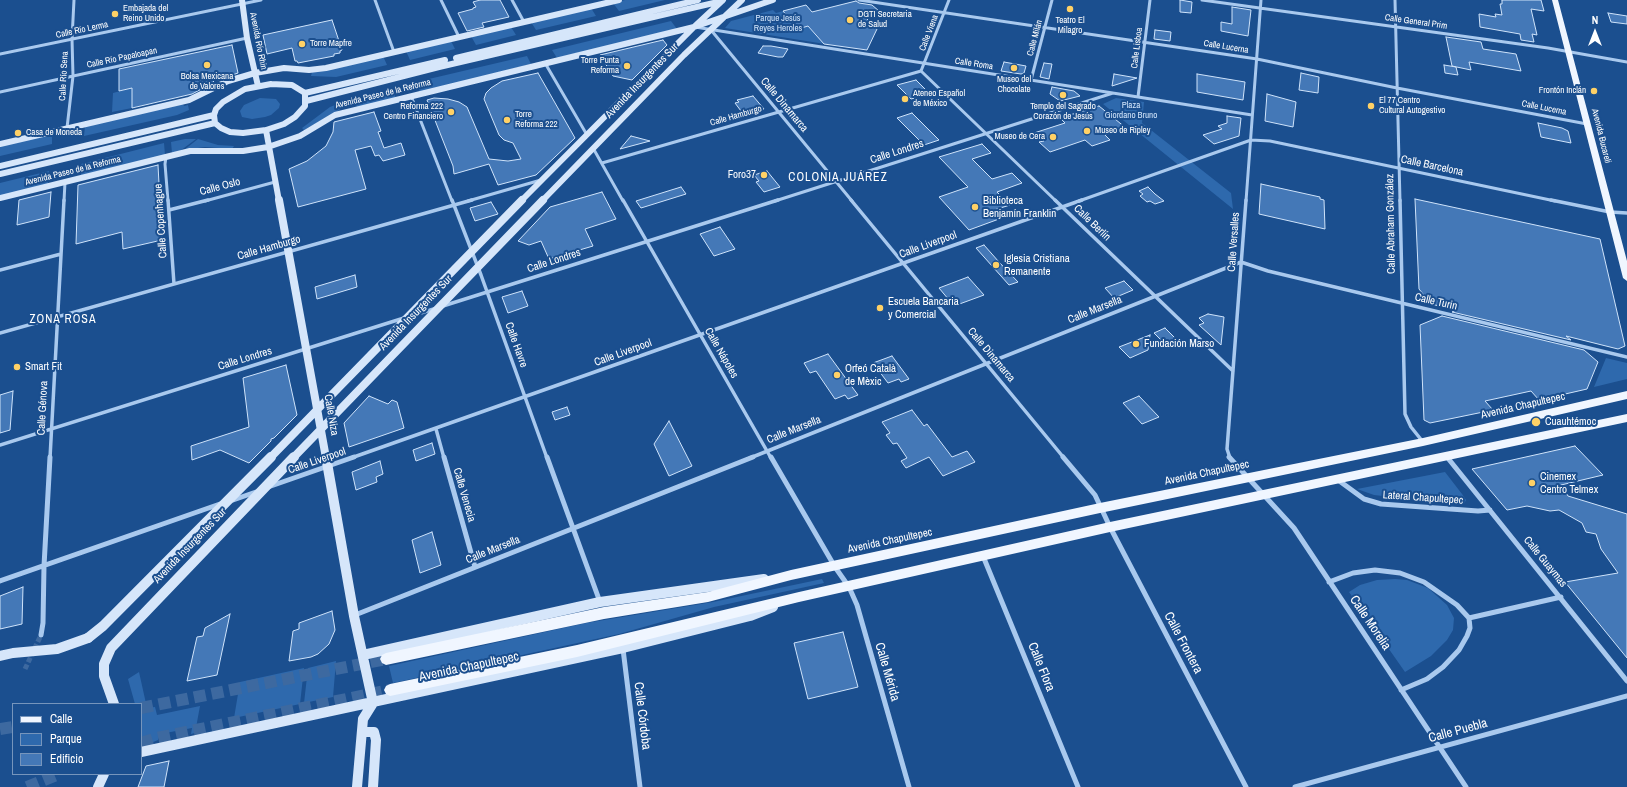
<!DOCTYPE html>
<html>
<head>
<meta charset="utf-8">
<style>
  body { margin:0 }
  #map { position:relative; width:1627px; height:787px; overflow:hidden; background:#1b4f8f; font-family:"Archivo Narrow",sans-serif }
  canvas { display:block }
  .legend { position:absolute; left:12px; top:703px; width:130px; height:72px; box-sizing:border-box; background:#1b4f8f; border:1px solid #7695bc; margin:0; padding:5px 7px; list-style:none; font-size:12px; color:#fff }
  .legend li { display:flex; align-items:center; gap:8px; height:20px }
  .legend b { width:20px; border:1px solid #7695bc }
  .north { position:absolute; left:1575px; top:12px; width:40px; height:40px; -webkit-text-stroke:3px #1b4f8f; paint-order:stroke; rotate:0deg; font-size:11px; font-weight:700; line-height:16px; text-align:center; color:#fff }
  .north::after { content:''; display:block; margin:auto; width:14px; height:18px; background:#fff; clip-path:polygon(50% 0,100% 100%,50% 72%,0 100%) }
</style>
</head>
<body>
<div id="map">
<canvas width="1627" height="787"></canvas>
<ul class="legend">
<li><b style="height:5px;background:#f0f6ff"></b>Calle</li>
<li><b style="height:11px;background:#2e69ad"></b>Parque</li>
<li><b style="height:11px;background:#4478b7"></b>Edificio</li>
</ul>
<div class="north">N</div>
</div>
<script>
const g = document.querySelector('canvas').getContext('2d');
g.lineJoin = 'round';
function fill(path, color) { g.fillStyle = color; g.fill(path, 'evenodd'); }
const shape = rows => new Path2D(rows.map(r => 'M' + r).join(''));
function stroke(path, color, width, dash) { g.strokeStyle = color; g.lineWidth = width; g.lineCap = dash ? 'butt' : 'round'; g.setLineDash(dash || []); g.stroke(path); }
function label(font, color, halo, rows, align = 'center') {
  g.font = font + ' "Archivo Narrow",sans-serif'; g.lineWidth = 4; g.setLineDash([]); g.textBaseline = 'middle'; g.strokeStyle = halo; g.fillStyle = color; for (const [text, x, y, turn = 0] of rows) {
    g.save(); g.translate(x, y); g.rotate((+turn || 0) * Math.PI / 180); g.textAlign = isNaN(turn) ? turn : align; if (halo) g.strokeText(text, 0, 0); g.fillText(text, 0, 0); g.restore();
  }
}
fill(shape([
  [625,0,665,0,619,11,613,3],
  [591,8,596,16,536,30,531,22],
  [773,10,776,13,783,11,798,28,808,26,825,44,725,28,731,21],
  [671,21,677,29,557,58,552,50],
  [511,27,516,35,476,45,471,36],
  [451,41,455,49,410,60,406,51],
  [383,56,387,65,336,77,311,76,312,72],
  [527,56,531,64,420,92,416,82],
  [132,88,132,108,112,112,113,93],
  [392,89,396,98,357,107,354,98],
  [260,98,276,99,280,104,279,108,271,115,265,117,252,119,242,117,240,111,244,105],
  [1116,98,1144,102,1142,123,1231,193,1233,209,1103,104],
  [351,99,337,112,304,130,302,128,330,107],
  [183,104,184,106,188,105,189,110,177,115,84,136,85,126],
  [52,133,52,144,0,156,0,146],
  [185,139,196,139,180,151,172,153,171,142],
  [198,139,218,145,234,146,232,149,205,147,184,150],
  [164,143,165,155,81,176,81,164],
  [49,171,48,184,0,196,0,183],
  [1606,358,1627,363,1627,379,1594,387],
  [1445,472,1462,494,1466,500,1464,504,1460,505,1374,495,1357,489],
  [822,579,824,583,714,607,619,634,393,683,389,666,586,623,713,602],
  [1395,579,1407,580,1428,588,1447,605,1454,618,1453,630,1447,640,1431,656,1405,672,1349,592,1360,585,1377,580],
  [336,661,333,697,304,703,308,668],
  [304,668,300,704,234,718,240,682],
  [139,672,147,708,155,707,157,715,200,706,195,733,191,734,192,728,160,734,158,740,141,747,141,704,135,704,128,679]
]), '#2e69ad');
const building = shape([
  [480,0,500,0,509,17,482,23,484,27,467,31,458,13,473,9,473,8,476,7,473,2,480,0],
  [1180,0,1192,2,1191,13,1180,12,1180,0],
  [1502,0,1541,0,1544,11,1531,9,1537,35,1532,34,1534,42,1521,40,1520,34,1480,27,1479,14,1496,17,1495,14,1502,15,1500,4,1502,4,1502,0],
  [856,1,859,3,872,5,879,11,863,15,877,29,867,50,824,44,808,26,798,29,783,11,806,5,812,12,856,1],
  [1232,7,1251,10,1248,36,1221,31,1221,22,1232,24,1232,7],
  [1608,13,1627,16,1627,24,1611,22,1608,13],
  [332,20,342,50,340,51,340,53,334,54,334,56,298,63,297,61,295,61,292,48,267,54,263,35,332,20],
  [1155,30,1171,32,1170,41,1154,39,1155,30],
  [1446,37,1481,42,1483,49,1516,54,1521,71,1469,62,1471,70,1452,66,1446,37],
  [663,40,667,45,632,80,613,76,600,55,663,40],
  [232,45,238,73,218,80,216,79,211,84,192,94,132,108,132,88,119,91,119,69,232,45],
  [763,46,771,46,788,49,783,57,778,57,758,53,763,46],
  [1004,62,1026,66,1024,73,1021,74,1001,71,1004,62],
  [1044,63,1052,64,1049,79,1040,77,1044,63],
  [1444,65,1456,67,1458,75,1445,73,1444,65],
  [538,73,575,138,536,175,498,185,489,164,454,174,453,166,427,100,434,98,448,99,459,102,467,107,489,159,508,161,521,159,513,143,504,140,499,135,484,99,486,93,491,88,502,81,538,73],
  [1301,73,1319,77,1318,93,1299,90,1301,73],
  [1114,74,1137,78,1112,86,1114,74],
  [1197,74,1245,82,1243,100,1197,92,1197,74],
  [916,80,930,94,911,99,897,85,916,80],
  [1052,87,1074,91,1080,96,1060,101,1050,94,1052,87],
  [1267,94,1296,102,1293,127,1265,121,1267,94],
  [753,96,764,109,744,115,735,103,739,102,737,100,753,96],
  [1099,106,1126,128,1105,135,1110,140,1092,146,1085,140,1050,152,1039,142,1044,141,1034,133,1065,123,1060,118,1099,106],
  [374,112,381,131,378,132,384,148,401,143,405,155,383,161,379,155,375,156,371,146,355,150,366,189,298,207,289,169,307,161,326,146,333,132,334,122,374,112],
  [912,113,939,140,924,145,897,118,912,113],
  [1227,116,1241,118,1239,136,1214,144,1203,135,1222,129,1218,126,1227,123,1227,116],
  [1538,123,1562,128,1568,131,1571,143,1541,137,1538,123],
  [631,136,650,141,620,149,631,136],
  [982,144,991,153,972,159,992,179,1012,173,1022,183,997,192,1010,205,991,211,999,219,969,230,939,197,968,187,939,157,982,144],
  [158,165,162,240,123,249,122,232,76,244,78,185,158,165],
  [767,171,780,187,764,192,756,182,759,181,754,175,767,171],
  [1261,184,1320,197,1320,199,1324,200,1325,229,1259,214,1261,184],
  [681,187,686,194,641,208,636,201,681,187],
  [1148,187,1155,194,1164,201,1155,204,1150,201,1147,202,1140,196,1143,194,1139,191,1148,187],
  [51,192,49,217,17,225,19,200,51,192],
  [602,192,616,219,585,229,593,246,549,259,541,241,529,245,518,241,550,207,602,192],
  [1415,199,1600,239,1625,346,1618,349,1566,336,1571,340,1452,312,1456,310,1431,304,1419,289,1415,199],
  [491,202,498,214,475,221,470,208,491,202],
  [720,227,735,249,714,256,700,234,720,227],
  [984,245,999,262,1018,282,1009,285,976,248,984,245],
  [355,275,357,287,317,299,315,287,355,275],
  [968,277,984,295,954,306,939,288,968,277],
  [1124,281,1133,290,1114,298,1105,288,1124,281],
  [522,291,528,306,508,313,502,297,522,291],
  [1208,314,1224,317,1221,345,1199,325,1204,323,1199,318,1208,314],
  [1442,316,1584,350,1598,362,1587,389,1539,400,1531,391,1485,401,1493,410,1430,423,1424,420,1420,325,1442,316],
  [1165,328,1176,339,1165,344,1154,333,1165,328],
  [1150,335,1148,350,1130,358,1119,347,1150,335],
  [828,354,858,395,848,399,845,395,835,399,816,371,810,373,804,363,828,354],
  [892,356,909,379,901,382,899,379,888,383,873,363,892,356],
  [286,365,297,415,274,438,271,439,271,441,249,463,220,450,192,460,191,446,249,427,243,378,286,365],
  [13,391,10,430,0,433,0,395,13,391],
  [369,396,388,404,392,400,397,402,404,428,349,447,344,423,369,396],
  [1139,396,1159,417,1142,424,1123,403,1139,396],
  [567,407,570,415,555,420,552,412,567,407],
  [912,410,924,426,927,424,952,457,967,451,975,462,943,476,929,457,906,468,901,461,907,458,897,443,893,444,886,435,890,433,882,422,912,410],
  [669,421,692,466,669,476,654,444,669,421],
  [432,443,435,454,416,461,413,450,432,443],
  [1575,446,1603,475,1561,485,1568,496,1627,514,1627,658,1565,582,1618,573,1601,549,1596,534,1586,532,1582,523,1559,510,1550,511,1527,506,1507,510,1472,469,1575,446],
  [380,461,383,474,376,477,377,482,356,490,352,472,380,461],
  [432,532,441,565,420,573,412,540,432,532],
  [23,587,22,624,0,629,0,596,23,587],
  [332,611,335,630,329,644,318,654,311,657,289,661,293,631,299,629,299,623,332,611],
  [230,614,217,675,187,681,197,637,203,636,205,628,230,614],
  [843,632,858,687,808,699,794,643,843,632],
  [169,761,164,787,138,787,146,766,169,761]
]);
fill(building, '#4478b7');
stroke(building, '#cfe3fa', 1);
stroke(shape([
  [25,669,41,635]
]), '#3d69a0', 5, [5, 2.5]);
stroke(shape([
  [141,708,386,659],
  [0,729,13,727],
  [141,743,157,738,390,690],
  [27,787,59,774]
]), '#3d69a0', 12, [12, 6]);
stroke(shape([
  [375,0,394,52],
  [441,0,459,37],
  [512,0,524,22],
  [859,0,1257,59,1397,88,1587,124],
  [1202,0,1548,48,1627,62],
  [1395,0,1400,201],
  [695,27,1252,115],
  [711,30,852,201],
  [0,54,261,0],
  [545,63,587,135],
  [921,71,1056,201],
  [921,71,949,0],
  [1031,80,1052,0],
  [0,92,247,38],
  [411,96,452,201],
  [1138,97,1150,0],
  [67,128,73,76,72,39,74,0],
  [593,148,623,201],
  [166,157,165,164,168,201],
  [602,163,921,71],
  [64,201,65,182],
  [205,201,275,182],
  [468,201,541,180],
  [775,201,1113,93],
  [1079,201,1251,140,1270,141,1555,201],
  [1246,201,1261,0]
]), '#a9c9ee', 3);
stroke(shape([
  [168,200,174,284],
  [452,200,481,275,547,458],
  [623,200,771,458],
  [851,200,1064,458],
  [1055,200,1233,371],
  [1400,200,1405,414,1411,427,1423,442],
  [1551,200,1610,212,1627,213],
  [169,210,208,200],
  [0,270,61,254],
  [443,306,778,200],
  [411,316,437,308],
  [0,333,472,200],
  [436,429,444,458],
  [0,445,404,318],
  [1447,456,1448,458],
  [50,458,64,200],
  [351,458,1082,200],
  [750,458,1241,262,1268,271,1627,357],
  [1230,458,1227,449,1246,200]
]), '#a9c9ee', 3.5);
stroke(shape([
  [444,457,475,567],
  [547,457,600,602],
  [771,457,835,567,849,587,857,605,909,787],
  [1063,457,1095,495,1110,527,1246,787],
  [1229,457,1294,528,1466,787],
  [1447,457,1627,681],
  [1338,480,1364,499,1381,504,1478,511,1490,510],
  [268,487,354,457],
  [233,500,256,492],
  [983,556,1078,787],
  [0,581,220,504],
  [1329,582,1353,573,1375,570,1400,573,1424,582,1457,605,1469,618,1470,628,1467,636,1459,650,1443,667,1427,679,1401,690],
  [355,615,753,457],
  [1469,618,1561,597],
  [41,635,43,623,44,566,50,457],
  [623,649,640,787],
  [1295,787,1627,696]
]), '#a9c9ee', 5);
stroke(shape([
  [242,0,247,38,258,86],
  [456,58,698,0],
  [271,84,292,85,305,93,305,106,295,117,284,124,266,130,243,133,230,132,221,128,215,123,214,115,216,109,223,102,245,89,271,84],
  [305,93,445,60],
  [306,101,439,67,722,1],
  [266,130,279,201],
  [0,144,189,100,228,81,255,73,284,68,309,70,326,68,619,0],
  [0,166,214,115],
  [0,174,215,123],
  [0,198,190,151,243,151,268,147,300,136,335,115,694,27,773,0],
  [521,201,694,27,723,0],
  [542,201,684,55,742,0]
]), '#d6e6fa', 6);
stroke(shape([
  [279,200,326,458],
  [270,458,522,200],
  [293,458,543,200]
]), '#d6e6fa', 8);
stroke(shape([
  [326,457,354,616,373,703],
  [88,638,103,626,271,457],
  [363,655,600,602,764,579],
  [114,704,104,676,104,664,111,648,294,457],
  [362,732,374,732,376,740,373,787],
  [141,752,623,648,750,616,773,607],
  [98,787,104,774],
  [357,787,363,719,373,703]
]), '#d6e6fa', 10);
fill(shape([
  [1552,0,1558,0,1627,261,1627,281,1623,278,1552,0],
  [1627,391,1627,399,1423,446,1100,513,791,580,708,602,604,619,386,665,382,663,380,659,382,655,386,653,604,607,708,592,791,570,1100,503,1423,438,1627,391],
  [1627,414,1627,422,1110,532,799,602,577,657,390,696,386,694,384,690,386,686,390,684,577,645,799,592,1110,522,1627,414]
]), '#f0f6ff');
stroke(shape([
  [0,656,13,653,57,649,88,638]
]), '#d6e6fa', 10);
for (const [x, y, r, color] of [
  [1070,9,4,"#ffd166"],
  [115,14,4,"#ffd166"],
  [850,20,4,"#ffd166"],
  [302,44,4,"#ffd166"],
  [207,65,4,"#ffd166"],
  [627,66,4,"#ffd166"],
  [1014,68,4,"#ffd166"],
  [1594,91,4,"#ffd166"],
  [1063,95,4,"#ffd166"],
  [905,99,4,"#ffd166"],
  [1371,106,4,"#ffd166"],
  [451,112,4,"#ffd166"],
  [507,120,4,"#ffd166"],
  [1087,131,4,"#ffd166"],
  [18,133,4,"#ffd166"],
  [1053,137,4,"#ffd166"],
  [764,175,4,"#ffd166"],
  [975,207,4,"#ffd166"],
  [996,265,4,"#ffd166"],
  [880,308,4,"#ffd166"],
  [1136,344,4,"#ffd166"],
  [17,367,4,"#ffd166"],
  [837,375,4,"#ffd166"],
  [1536,422,5,"#ffd166"],
  [1532,483,4,"#ffd166"]
]) { const dot = new Path2D(); dot.arc(x, y, r, 0, 2 * Math.PI); g.fillStyle = color; g.fill(dot); stroke(dot, '#1b4f8f', 1.5); }
label('9px', '#fff', '#1b4f8f', [
  ["Embajada del",123,9],
  ["Reino Unido",123,19],
  ["DGTI Secretaria",858,15],
  ["de Salud",858,25],
  ["Teatro El",1070,21,"center"],
  ["Milagro",1070,31,"center"],
  ["Torre Mapfre",310,44],
  ["Torre Punta",619,61,"right"],
  ["Reforma",619,71,"right"],
  ["Bolsa Mexicana",207,77,"center"],
  ["de Valores",207,87,"center"],
  ["Museo del",1014,80,"center"],
  ["Chocolate",1014,90,"center"],
  ["Frontón Inclán",1586,91,"right"],
  ["Ateneo Español",913,94],
  ["de México",913,104],
  ["El 77 Centro",1379,101],
  ["Cultural Autogestivo",1379,111],
  ["Reforma 222",443,107,"right"],
  ["Centro Financiero",443,117,"right"],
  ["Templo del Sagrado",1063,107,"center"],
  ["Corazón de Jesús",1063,117,"center"],
  ["Torre",515,115],
  ["Reforma 222",515,125],
  ["Museo de Ripley",1095,131],
  ["Casa de Moneda",26,133],
  ["Museo de Cera",1045,137,"right"]
], 'left');
label('9px', '#cfe3fa', '#1b4f8f', [
  ["Parque Jesús",778,19],
  ["Reyes Heroles",778,29],
  ["Plaza",1131,106],
  ["Giordano Bruno",1131,116]
]);
label('9px', '#fff', '#1b4f8f', [
  ["Calle General Prim",1416,22,8],
  ["Calle Río Lerma",82,30,-12],
  ["Calle Viena",929,33,-69],
  ["Calle Milán",1035,38,-75],
  ["Avenida Río Rhin",258,41,79],
  ["Calle Lucerna",1226,47,9],
  ["Calle Lisboa",1137,48,-83],
  ["Calle Río Papaloapan",122,58,-12],
  ["Calle Roma",974,64,9],
  ["Calle Río Sena",64,76,-87],
  ["Avenida Paseo de la Reforma",383,94,-14],
  ["Calle Lucerna",1544,108,11],
  ["Calle Hamburgo",736,116,-16],
  ["Avenida Bucareli",1601,136,76],
  ["Avenida Paseo de la Reforma",73,171,-14]
]);
label('11px', '#fff', '#1b4f8f', [
  ["Avenida Insurgentes Sur",642,81,-46],
  ["Calle Dinamarca",784,105,50],
  ["Calle Londres",897,152,-18],
  ["Calle Barcelona",1432,166,12],
  ["Calle Oslo",220,187,-15],
  ["Calle Copenhague",161,221,-94],
  ["Calle Berlín",1092,223,44],
  ["Calle Abraham González",1391,224,-91],
  ["Calle Versalles",1234,242,-86],
  ["Calle Liverpool",928,245,-20],
  ["Calle Hamburgo",269,248,-16],
  ["Calle Londres",554,261,-18],
  ["Calle Turin",1436,302,13],
  ["Calle Marsella",1095,310,-22],
  ["Avenida Insurgentes Sur",416,313,-46],
  ["Calle Havre",516,345,70],
  ["Calle Liverpool",623,353,-20],
  ["Calle Nápoles",721,353,60],
  ["Calle Dinamarca",991,355,50],
  ["Calle Londres",245,359,-17],
  ["Avenida Chapultepec",1523,406,-13],
  ["Calle Génova",43,408,-87],
  ["Calle Niza",331,415,80],
  ["Calle Marsella",794,430,-22],
  ["Calle Liverpool",317,461,-19],
  ["Avenida Chapultepec",1207,473,-12],
  ["Calle Venecia",464,495,74],
  ["Lateral Chapultepec",1423,498,4],
  ["Avenida Chapultepec",890,541,-12],
  ["Avenida Insurgentes Sur",190,546,-46],
  ["Calle Marsella",493,550,-22],
  ["Calle Guaymas",1545,562,51]
]);
label('11px', '#fff', '#1b4f8f', [
  ["Foro37",756,175,"right"],
  ["Biblioteca",983,201],
  ["Benjamín Franklin",983,214],
  ["Iglesia Cristiana",1004,259],
  ["Remanente",1004,272],
  ["Escuela Bancaria",888,302],
  ["y Comercial",888,315],
  ["Fundación Marso",1144,344],
  ["Smart Fit",25,367],
  ["Orfeó Català",845,369],
  ["de Mèxic",845,382],
  ["Cuauhtémoc",1545,422],
  ["Cinemex",1540,477],
  ["Centro Telmex",1540,490]
], 'left');
g.letterSpacing = '1px';
label('12px', '#fff', '#1b4f8f', [
  ["COLONIA JUÁREZ",838,178],
  ["ZONA ROSA",63,320]
]);
g.letterSpacing = '0px';
label('13px', '#fff', '#1b4f8f', [
  ["Calle Morelia",1370,623,56],
  ["Calle Frontera",1183,643,62],
  ["Avenida Chapultepec",469,667,-12],
  ["Calle Flora",1041,667,68],
  ["Calle Mérida",887,672,74],
  ["Calle Córdoba",642,716,83],
  ["Calle Puebla",1458,731,-15]
]);
</script>
</body>
</html>
